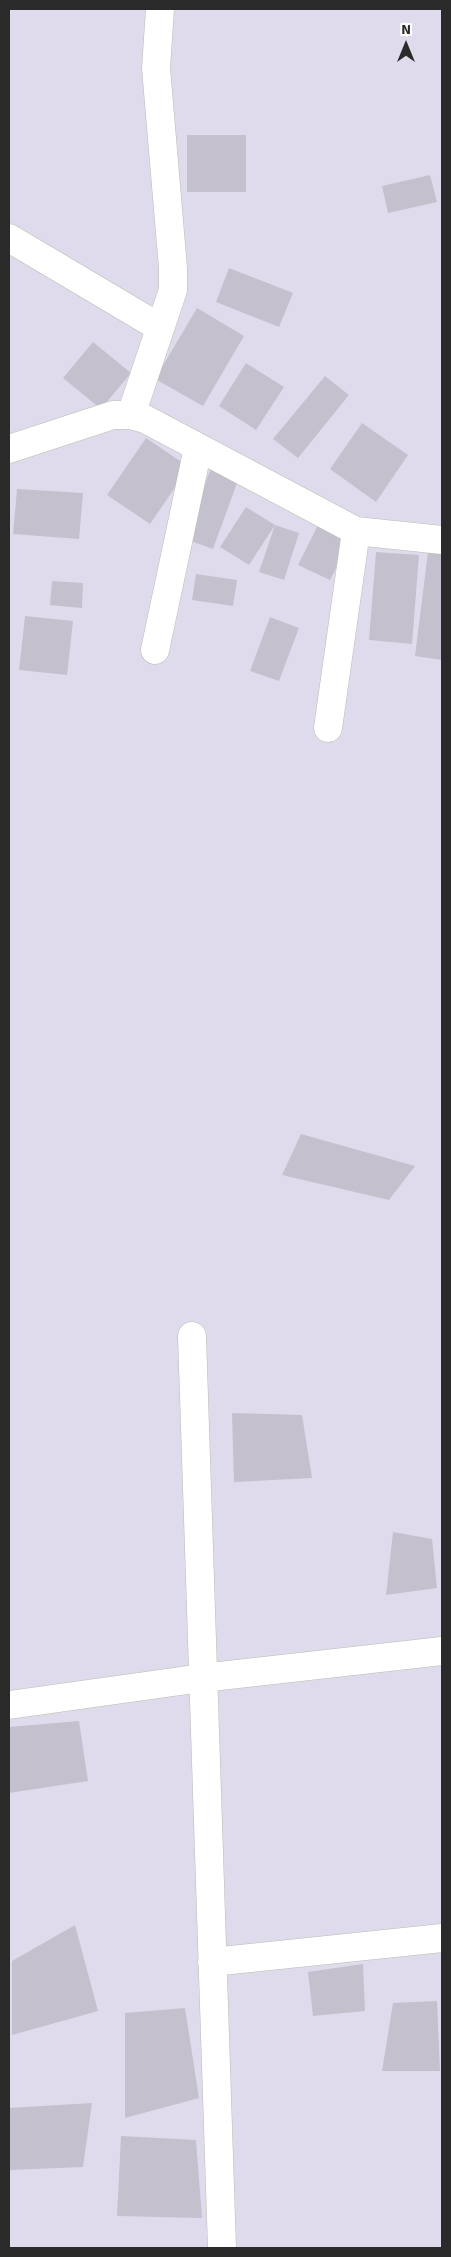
<!DOCTYPE html>
<html>
<head>
<meta charset="utf-8">
<style>
  body { margin:0 }
  #map { position:relative; width:451px; height:2257px; overflow:hidden; background:#e0dbec; font-family:Signika,sans-serif }
  canvas { display:block }
  .frame { position:absolute; inset:0; border:10px solid #2a2a2a; pointer-events:none }
  .north { position:absolute; left:381px; top:20px; width:50px; height:50px; -webkit-text-stroke:4px #fff; paint-order:stroke; rotate:0deg; font-size:14px; font-weight:700; line-height:20px; text-align:center; color:#2a2a2a }
  .north::after { content:''; display:block; margin:auto; width:18px; height:22px; background:#2a2a2a; clip-path:polygon(50% 0,100% 100%,50% 72%,0 100%) }
</style>
</head>
<body>
<div id="map">
<canvas width="451" height="2257"></canvas>
<div class="frame"></div>
<div class="north">N</div>
</div>
<script>
const g = document.querySelector('canvas').getContext('2d');
g.lineJoin = 'round';
function fill(path, color) { g.fillStyle = color; g.fill(path, 'evenodd'); }
const shape = rows => new Path2D(rows.map(r => 'M' + r).join(''));
function stroke(path, color, width, dash) { g.strokeStyle = color; g.lineWidth = width; g.lineCap = dash ? 'butt' : 'round'; g.setLineDash(dash || []); g.stroke(path); }
fill(shape([
  [187,135,246,135,246,192,187,192],
  [430,175,437,202,388,213,382,186],
  [229,268,293,293,279,327,216,302],
  [197,308,244,336,203,406,155,379],
  [93,342,131,373,101,409,63,378],
  [246,363,284,387,256,430,219,406],
  [325,376,349,395,298,458,273,439],
  [362,423,408,455,376,502,330,469],
  [146,438,189,467,150,524,107,495],
  [213,462,241,472,213,549,185,539],
  [17,489,83,493,79,539,13,534],
  [246,507,275,525,249,565,220,547],
  [320,521,352,537,330,580,298,565],
  [275,525,299,533,284,580,259,572],
  [376,552,419,555,412,644,369,640],
  [428,552,442,553,442,660,415,656],
  [196,574,237,580,233,606,192,600],
  [52,581,83,583,82,608,50,605],
  [25,616,73,621,67,675,19,670],
  [270,617,299,628,279,681,250,671],
  [301,1134,415,1166,389,1200,282,1175],
  [232,1413,302,1415,312,1478,234,1482],
  [393,1532,432,1539,437,1588,386,1595],
  [79,1721,88,1781,9,1793,9,1727],
  [75,1925,98,2011,12,2035,12,1961],
  [363,1964,365,2011,313,2016,308,1972],
  [437,2001,440,2071,382,2071,393,2003],
  [185,2008,199,2098,125,2118,125,2013],
  [92,2103,83,2167,9,2170,9,2108],
  [121,2136,196,2140,202,2218,117,2216]
]), '#c5c0ce');
const street = shape([
  [9,238,159,327],
  [131,415,173,290,173,268,156,68,160,9],
  [9,449,113,415,131,415,145,419,356,531,442,540],
  [155,650,198,448],
  [328,728,356,531],
  [192,1336,222,2248],
  [9,1705,202,1678,442,1651],
  [212,1962,442,1938]
]);
stroke(street, '#b6beaf', 29);
stroke(street, '#fff', 28);
</script>
</body>
</html>
